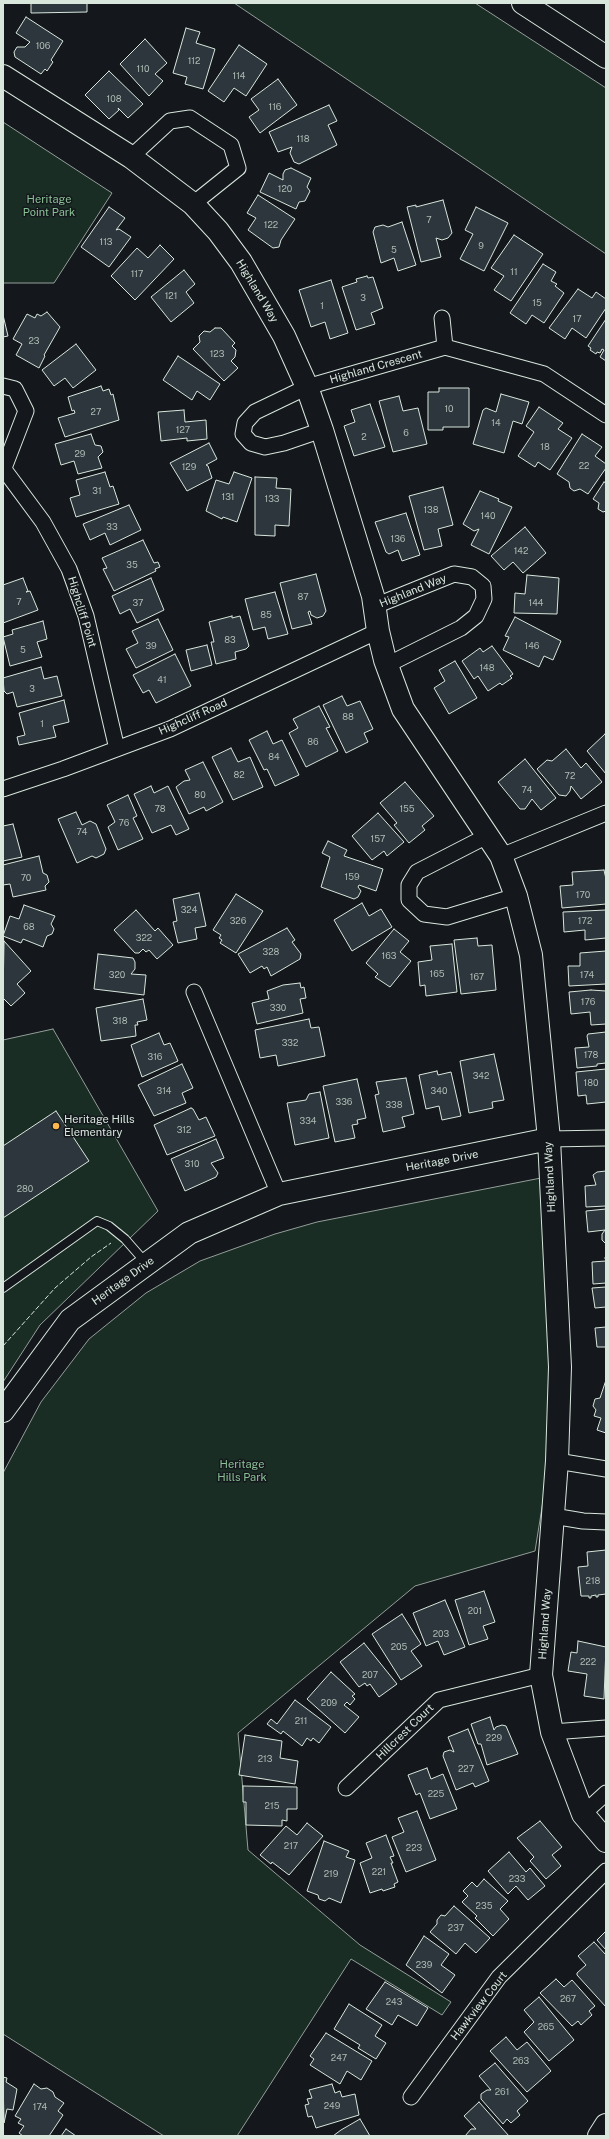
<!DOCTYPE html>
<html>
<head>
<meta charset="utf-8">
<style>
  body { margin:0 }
  #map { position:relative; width:609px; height:2139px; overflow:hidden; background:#14181c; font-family:"Public Sans",sans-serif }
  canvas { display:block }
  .frame { position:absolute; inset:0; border:4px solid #d8e6dc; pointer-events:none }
</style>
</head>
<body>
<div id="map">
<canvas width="609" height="2139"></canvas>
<div class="frame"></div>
</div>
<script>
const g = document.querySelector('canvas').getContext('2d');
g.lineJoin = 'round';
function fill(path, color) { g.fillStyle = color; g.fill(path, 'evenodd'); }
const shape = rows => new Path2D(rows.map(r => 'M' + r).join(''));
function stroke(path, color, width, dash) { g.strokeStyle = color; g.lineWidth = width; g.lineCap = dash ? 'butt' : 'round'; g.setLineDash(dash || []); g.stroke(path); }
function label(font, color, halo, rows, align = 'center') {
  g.font = font + ' "Public Sans",sans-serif'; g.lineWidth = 3; g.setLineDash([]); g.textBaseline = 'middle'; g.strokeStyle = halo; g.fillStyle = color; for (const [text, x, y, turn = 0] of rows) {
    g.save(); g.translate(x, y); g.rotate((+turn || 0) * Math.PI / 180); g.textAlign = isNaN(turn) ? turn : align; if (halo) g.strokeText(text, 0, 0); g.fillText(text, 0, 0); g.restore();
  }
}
const green = shape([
  [234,3,475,3,606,88,606,254,234,3],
  [3,122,112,193,54,283,3,283,3,122],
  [53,1029,158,1211,40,1325,3,1382,3,1040,53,1029],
  [541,1178,556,1343,552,1445,535,1551,415,1586,238,1733,248,1850,360,1945,451,2002,442,2015,351,1959,237,2136,164,2136,3,2034,3,1473,41,1402,89,1339,146,1293,200,1261,275,1234,317,1222,541,1178]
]);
fill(green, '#1a2d24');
stroke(green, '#939e99', 1);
const building = shape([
  [31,3,87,3,87,12,31,13,31,3],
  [26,17,63,41,51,60,53,62,47,71,45,69,41,74,15,57,14,52,17,47,25,47,30,42,16,33,26,17],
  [186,28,200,32,196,43,215,49,203,89,185,84,187,77,173,73,186,28],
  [145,39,167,63,155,74,163,81,149,96,120,64,145,39],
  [239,45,267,64,246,96,234,88,224,102,208,91,239,45],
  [109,71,143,104,128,118,118,108,119,110,109,119,85,95,109,71],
  [278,79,297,105,260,133,249,117,259,110,251,99,278,79],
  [329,105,337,121,328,125,337,145,299,164,294,162,290,153,292,147,278,152,269,132,329,105],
  [291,168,311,178,307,187,310,191,305,201,299,202,296,209,260,192,269,173,283,180,283,174,285,170,291,168],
  [258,195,295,219,281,240,279,247,273,248,248,230,256,218,247,213,258,195],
  [443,200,452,233,448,238,442,240,436,238,441,257,421,262,407,207,416,205,416,207,443,200],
  [109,207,125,218,116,230,119,229,131,237,109,267,81,247,109,207],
  [476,207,508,223,484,271,460,259,473,234,465,230,476,207],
  [402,222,416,265,398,271,394,258,381,263,373,232,375,227,383,225,388,227,402,222],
  [514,235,543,254,511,301,494,290,504,276,491,268,514,235],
  [160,245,174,259,135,300,111,276,137,248,148,258,160,245],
  [543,264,556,272,551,281,557,284,555,286,564,293,544,323,532,315,526,324,510,313,543,264],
  [184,270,195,284,186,292,194,303,171,322,151,297,184,270],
  [367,276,368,278,373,277,383,308,371,313,375,324,356,330,342,287,357,282,356,279,367,276],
  [331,280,348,333,330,339,325,322,311,327,299,290,331,280],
  [578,289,592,298,596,292,606,299,606,308,586,338,572,328,565,339,549,328,578,289],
  [47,312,60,327,44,355,45,356,39,368,16,355,22,344,13,339,27,314,35,318,37,314,41,316,47,312],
  [3,315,8,336,3,337,3,315],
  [606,319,606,361,600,357,604,350,602,349,600,353,597,352,596,354,590,350,591,348,588,346,606,319],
  [215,328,221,328,235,343,232,346,236,350,235,357,231,361,238,368,224,381,193,349,200,342,199,336,204,331,210,332,215,328],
  [76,344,96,370,73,388,65,378,54,386,42,370,76,344],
  [178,356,220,384,210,400,197,391,192,400,163,380,178,356],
  [101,386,103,391,109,389,111,395,113,394,119,420,65,437,58,418,75,413,74,410,72,411,68,397,101,386],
  [439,388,469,388,469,427,443,427,443,430,428,430,428,392,439,392,439,388],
  [501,394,529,402,522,424,513,421,504,453,473,444,483,410,486,408,496,412,501,394],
  [399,396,403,411,418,408,427,444,393,452,379,401,399,396],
  [370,404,385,447,354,456,344,426,355,422,351,410,370,404],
  [539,407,563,423,558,429,572,438,550,470,538,462,535,467,518,456,534,432,526,426,539,407],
  [184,410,185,422,206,420,207,439,187,441,187,438,161,441,158,412,184,410],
  [91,434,95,445,101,446,103,452,98,457,102,468,78,474,74,461,61,465,55,444,91,434],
  [582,434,602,447,595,456,606,464,606,468,588,494,580,489,574,491,570,488,569,482,557,474,582,434],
  [209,443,217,459,206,465,208,466,212,478,187,491,170,463,209,443],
  [105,472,110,487,113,486,119,504,76,517,70,498,80,495,76,480,105,472],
  [234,472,252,478,237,522,223,517,222,519,206,511,216,480,229,484,234,472],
  [255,477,277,478,276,488,291,489,289,526,275,525,275,536,255,535,255,477],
  [604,482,606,483,606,511,603,512,598,509,599,503,593,499,604,482],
  [443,487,453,525,438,529,442,546,424,550,409,496,443,487],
  [480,491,499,499,498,501,512,507,489,554,471,545,479,529,474,531,463,524,480,491],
  [129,505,141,530,110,545,105,533,90,540,83,524,129,505],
  [406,513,420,555,402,561,398,550,389,554,386,552,375,522,406,513],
  [525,527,546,553,523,573,513,562,504,570,491,556,525,527],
  [143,540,154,563,158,562,160,567,155,569,156,571,114,591,103,569,107,568,102,558,143,540],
  [316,574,326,611,323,616,317,618,311,615,310,611,308,612,312,624,292,629,280,583,316,574],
  [527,575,559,578,557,614,514,613,515,593,525,594,527,575],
  [23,578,28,591,26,592,30,591,38,610,3,623,3,585,23,578],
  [151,578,164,610,137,623,130,609,120,614,112,596,151,578],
  [275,592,288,634,268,639,265,627,253,630,245,599,275,592],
  [232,616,232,618,240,616,249,646,246,649,235,652,236,659,216,664,211,642,214,642,209,622,232,616],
  [515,617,561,641,553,660,544,656,539,667,503,650,509,637,505,636,515,617],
  [158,619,173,650,136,668,126,649,138,643,132,631,158,619],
  [43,621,47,639,37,642,42,657,10,666,3,637,13,634,12,630,43,621],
  [207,645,212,665,191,671,186,650,207,645],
  [492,646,513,674,510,676,512,678,502,685,500,683,488,691,478,676,474,679,462,661,480,648,483,652,492,646],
  [175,654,191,686,156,703,149,690,143,693,133,675,175,654],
  [455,661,477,698,449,714,434,688,445,681,439,670,455,661],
  [41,667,44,679,57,676,62,696,17,707,13,692,7,694,4,691,3,678,41,667],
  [342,696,347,706,360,701,373,729,364,733,368,742,346,753,323,705,342,696],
  [64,700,69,722,53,726,56,737,19,745,17,737,25,735,19,713,64,700],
  [319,706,330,727,326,728,338,751,306,767,289,733,298,728,293,719,319,706],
  [267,731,273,744,282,740,299,775,275,786,267,769,264,770,249,740,267,731],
  [605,734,606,735,606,774,587,751,605,734],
  [231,748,238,762,250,757,263,787,233,800,212,757,231,748],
  [566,749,581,768,586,763,602,782,581,799,571,786,570,791,566,796,559,795,537,769,547,760,552,761,566,749],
  [525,759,556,798,541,810,532,799,525,809,520,809,498,782,525,759],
  [203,762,223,802,206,811,204,807,189,814,176,787,184,781,190,780,185,770,203,762],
  [405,782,434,816,422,826,425,830,409,843,394,825,397,823,380,803,405,782],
  [151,786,154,793,168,786,189,829,176,835,171,825,152,833,134,794,151,786],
  [128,795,137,816,133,818,143,839,118,850,108,827,115,822,107,805,128,795],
  [76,812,82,825,90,821,96,824,106,849,104,854,96,858,92,856,77,863,58,819,76,812],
  [378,813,404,842,387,856,384,851,372,860,352,836,378,813],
  [13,824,22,857,3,861,3,826,13,824],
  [328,841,347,850,344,856,383,869,376,891,359,885,358,887,361,891,358,897,354,899,321,887,330,857,322,853,328,841],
  [39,856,43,873,47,875,49,882,45,886,46,890,13,897,10,884,3,885,3,865,39,856],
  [604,870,606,879,606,904,562,908,560,886,573,885,572,872,604,870],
  [199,893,206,926,195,928,197,939,178,943,173,922,177,921,173,899,199,893],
  [236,894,263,911,236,953,220,943,222,940,219,938,221,935,213,930,236,894],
  [362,903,369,916,381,909,392,927,352,951,334,920,362,903],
  [24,905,55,916,51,924,54,929,52,934,47,936,43,947,23,939,21,943,3,936,10,916,19,919,24,905],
  [136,910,155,931,158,928,173,945,157,959,149,950,146,952,143,949,139,953,135,953,114,930,136,910],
  [606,910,606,938,585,940,585,930,564,932,563,912,606,910],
  [287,928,295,940,292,942,301,954,300,959,271,976,267,967,264,969,262,966,250,973,238,954,287,928],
  [394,929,409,941,400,952,411,961,390,987,375,977,378,974,366,963,394,929],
  [477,938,478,946,492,945,496,990,461,994,454,940,477,938],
  [4,941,31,971,17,984,25,993,11,1006,3,998,4,941],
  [452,944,457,992,426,996,425,985,420,986,418,962,432,960,430,946,452,944],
  [606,951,606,984,569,986,568,966,580,966,580,953,606,951],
  [98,954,133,958,135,962,135,969,131,974,146,975,144,995,94,989,98,954],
  [300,983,301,988,304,987,306,998,300,999,303,1013,257,1024,252,1003,269,999,267,991,283,985,300,983],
  [591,990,606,991,606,1024,591,1025,590,1012,571,1014,569,992,591,990],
  [143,999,147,1020,137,1022,138,1025,135,1025,136,1036,101,1041,96,1008,143,999],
  [309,1019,311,1028,319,1027,325,1056,278,1066,276,1055,260,1058,255,1030,309,1019],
  [606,1032,606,1063,597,1064,597,1066,577,1068,575,1048,589,1047,587,1036,588,1034,606,1032],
  [159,1033,164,1045,170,1043,178,1061,142,1077,131,1045,159,1033],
  [494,1054,504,1100,492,1102,493,1108,469,1113,460,1061,494,1054],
  [182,1064,193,1088,182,1093,186,1103,154,1116,138,1085,182,1064],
  [606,1069,606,1102,587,1104,586,1095,578,1096,576,1072,606,1069],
  [437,1071,438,1075,451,1072,461,1116,442,1120,439,1106,426,1109,419,1075,437,1071],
  [406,1078,414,1114,402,1117,405,1127,383,1132,375,1095,379,1094,376,1082,406,1078],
  [357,1079,366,1118,357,1120,358,1124,352,1125,355,1138,335,1142,323,1086,357,1079],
  [320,1092,329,1138,295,1145,287,1103,306,1100,309,1094,320,1092],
  [191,1108,193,1109,199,1120,206,1117,215,1136,167,1155,154,1125,191,1108],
  [56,1111,89,1161,3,1218,3,1146,56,1111],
  [216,1139,224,1158,211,1163,218,1173,216,1177,185,1191,171,1159,216,1139],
  [606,1171,606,1206,586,1207,585,1186,596,1185,593,1175,597,1172,606,1171],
  [606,1209,606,1244,602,1240,602,1234,605,1230,588,1232,586,1211,606,1209],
  [605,1258,606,1258,606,1283,593,1284,592,1262,606,1261,605,1258],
  [606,1287,606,1307,595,1308,592,1288,606,1287],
  [606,1327,606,1347,597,1347,595,1328,606,1327],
  [606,1380,606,1433,597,1430,601,1418,594,1416,596,1410,593,1406,595,1399,600,1398,606,1380],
  [606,1550,606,1594,598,1595,598,1597,596,1597,596,1595,591,1596,591,1598,589,1598,589,1596,581,1596,578,1567,588,1566,587,1552,606,1550],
  [484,1591,495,1622,483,1626,488,1639,469,1645,455,1600,484,1591],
  [445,1600,465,1647,444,1655,438,1641,426,1646,413,1613,445,1600],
  [402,1614,421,1644,411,1651,422,1666,401,1680,372,1634,402,1614],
  [578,1641,606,1647,604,1699,584,1696,587,1674,568,1671,571,1652,577,1653,578,1641],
  [364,1643,397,1684,379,1697,370,1684,367,1686,365,1683,359,1687,340,1662,364,1643],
  [331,1672,355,1694,352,1696,355,1699,350,1705,347,1702,344,1705,359,1717,345,1733,307,1699,331,1672],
  [295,1700,331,1727,319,1743,313,1738,311,1741,307,1738,302,1746,283,1731,281,1734,267,1724,271,1719,277,1724,295,1700],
  [490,1717,494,1730,496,1727,502,1725,506,1726,518,1754,487,1765,481,1744,478,1744,471,1724,490,1717],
  [468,1729,489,1781,475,1787,473,1783,456,1790,443,1756,444,1752,450,1750,454,1752,448,1737,468,1729],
  [245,1735,282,1741,280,1758,298,1761,295,1784,239,1775,245,1735],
  [427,1768,431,1779,443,1774,457,1809,430,1819,420,1793,416,1795,408,1775,427,1768],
  [243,1786,297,1787,297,1809,287,1809,287,1821,282,1820,282,1826,246,1825,246,1802,243,1802,243,1786],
  [417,1811,436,1860,406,1872,392,1837,404,1832,398,1818,417,1811],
  [540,1821,562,1847,552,1855,561,1866,546,1879,530,1861,534,1857,517,1838,540,1821],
  [307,1823,323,1836,289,1875,272,1862,271,1864,260,1855,286,1826,297,1835,307,1823],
  [386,1835,394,1856,390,1857,393,1863,391,1863,398,1882,394,1884,395,1887,383,1891,382,1889,370,1893,360,1863,372,1858,366,1843,386,1835],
  [324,1841,349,1851,346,1857,355,1860,341,1903,329,1898,325,1901,319,1899,318,1895,307,1891,324,1841],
  [509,1852,526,1872,530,1868,545,1886,528,1900,516,1886,508,1894,488,1871,509,1852],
  [484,1879,508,1901,500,1909,509,1919,493,1936,475,1918,477,1916,462,1902,468,1896,463,1891,472,1882,477,1887,484,1879],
  [454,1906,490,1938,476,1953,465,1943,456,1954,430,1932,437,1924,437,1920,441,1915,445,1916,454,1906],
  [606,1931,606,1950,597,1940,606,1931],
  [424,1936,449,1954,441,1965,455,1975,442,1993,406,1965,424,1936],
  [594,1942,606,1955,606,2007,577,1975,577,1973,586,1965,578,1956,594,1942],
  [556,1979,564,1987,572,1980,595,2006,589,2011,592,2015,581,2025,578,2021,572,2026,540,1993,556,1979],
  [385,1982,428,2008,417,2026,398,2015,392,2025,366,2009,385,1982],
  [539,1997,574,2040,549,2061,524,2032,534,2022,524,2010,539,1997],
  [349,2004,382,2025,375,2036,386,2043,376,2059,358,2048,360,2045,334,2029,349,2004],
  [326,2033,372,2061,361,2080,347,2071,340,2084,310,2065,314,2059,310,2056,326,2033],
  [506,2037,517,2050,527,2042,551,2071,527,2092,490,2051,506,2037],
  [495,2063,528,2101,517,2111,520,2115,511,2123,507,2119,503,2124,481,2099,481,2094,487,2090,491,2090,479,2076,495,2063],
  [3,2077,7,2078,6,2082,17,2089,13,2110,7,2109,4,2123,3,2077],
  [34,2084,41,2089,47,2088,53,2092,55,2097,64,2103,58,2111,63,2115,49,2136,23,2136,19,2133,24,2126,18,2123,21,2119,15,2116,34,2084],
  [332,2084,335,2093,340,2091,342,2097,355,2094,359,2115,316,2128,312,2116,308,2117,305,2105,309,2104,307,2099,312,2098,309,2090,332,2084],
  [479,2102,509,2136,465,2136,471,2129,476,2129,464,2116,479,2102],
  [360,2119,370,2136,333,2136,341,2130,360,2119],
  [66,2129,76,2136,61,2136,66,2129]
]);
fill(building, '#2c363c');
stroke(building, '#d8e6dc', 1);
const lane = shape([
  [3,1288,97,1221,109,1226,125,1239,146,1263]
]);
const street = shape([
  [131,157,170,121,190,118,231,145,238,168,193,204],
  [442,318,445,347],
  [3,386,15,389,26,411,4,468],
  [322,430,284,443,265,447,251,443,243,434,245,423,255,412,307,387,445,347,544,374,606,415],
  [3,468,43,522,69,569,86,616,117,749],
  [375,606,454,574,472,577,483,586,484,599,476,616,461,628,387,665],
  [3,789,63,769,170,729,378,631],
  [487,836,417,872,409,885,409,900,424,914,447,917,516,896],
  [501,856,606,813],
  [194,992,279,1194],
  [549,1139,606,1138],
  [557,1461,606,1469],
  [553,1516,583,1521,606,1522],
  [552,1732,606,1728],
  [346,1788,439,1700,541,1675],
  [583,1814,606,1793],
  [411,2097,499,1977,606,1871]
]);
const secondary = shape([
  [3,76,131,157,193,204,218,231,241,262,284,336,307,387,322,430,373,596,378,631,385,660,403,709,501,856,516,896,531,955,549,1139,560,1367,557,1461,541,1675,552,1732,583,1814,606,1841],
  [3,1411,70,1320,189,1233,279,1194,549,1139],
  [599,2136,606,2125]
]);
const primary = shape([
  [523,3,606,57]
]);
stroke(lane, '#d8e6dc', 10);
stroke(street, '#d8e6dc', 17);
stroke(secondary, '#d8e6dc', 24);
stroke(primary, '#d8e6dc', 24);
stroke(lane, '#14181c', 8);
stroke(street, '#14181c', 15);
stroke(secondary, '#14181c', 22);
stroke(primary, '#14181c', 22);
stroke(shape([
  [3,1346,55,1288,91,1257,111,1243]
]), '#d8e6dc', 1, [5, 2]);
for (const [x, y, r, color] of [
  [56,1126,4,"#ffb74d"]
]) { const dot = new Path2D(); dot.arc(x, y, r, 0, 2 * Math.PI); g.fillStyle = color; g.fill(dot); stroke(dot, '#14181c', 1.5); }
label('9px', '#adbab4', null, [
  ["106",43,46],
  ["112",194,61],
  ["110",143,69],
  ["114",239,76],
  ["108",114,99],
  ["116",275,107],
  ["118",303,139],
  ["120",285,189],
  ["7",429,220],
  ["122",271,225],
  ["113",106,242],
  ["9",481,246],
  ["5",394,250],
  ["11",514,272],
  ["117",137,274],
  ["121",171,296],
  ["3",363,298],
  ["15",537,303],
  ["1",322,306],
  ["17",577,319],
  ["23",34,341],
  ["123",217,354],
  ["10",449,409],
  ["27",96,412],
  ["14",496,423],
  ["127",183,430],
  ["6",406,433],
  ["2",364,437],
  ["18",545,447],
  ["29",80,454],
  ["22",584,466],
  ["129",189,467],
  ["31",97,491],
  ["131",228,497],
  ["133",272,499],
  ["138",431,510],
  ["140",488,516],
  ["33",112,527],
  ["136",398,539],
  ["142",521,551],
  ["35",132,565],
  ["87",303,597],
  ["7",19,602],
  ["37",138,603],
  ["144",536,603],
  ["85",266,615],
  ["83",230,640],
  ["39",151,646],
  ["146",532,646],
  ["5",23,650],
  ["148",487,668],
  ["41",162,680],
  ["3",32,689],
  ["88",348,717],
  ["1",42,724],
  ["86",313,742],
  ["84",274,757],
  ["82",239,775],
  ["72",570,776],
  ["74",527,790],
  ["80",200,795],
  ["78",160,809],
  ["155",407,809],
  ["76",124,823],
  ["74",82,832],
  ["157",378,839],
  ["159",352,877],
  ["70",26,878],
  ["170",583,895],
  ["324",189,910],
  ["326",238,921],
  ["172",585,921],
  ["68",29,927],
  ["322",144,938],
  ["328",271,952],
  ["163",389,956],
  ["165",437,974],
  ["320",117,975],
  ["174",587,975],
  ["167",477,977],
  ["176",588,1002],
  ["330",278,1008],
  ["318",120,1021],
  ["332",290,1043],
  ["178",591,1055],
  ["316",155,1057],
  ["342",481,1076],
  ["180",591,1083],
  ["314",164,1091],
  ["340",439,1091],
  ["336",344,1102],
  ["338",394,1105],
  ["334",308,1121],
  ["312",184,1130],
  ["310",192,1164],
  ["280",25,1189],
  ["218",593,1581],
  ["201",475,1611],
  ["203",441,1634],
  ["205",399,1647],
  ["222",588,1662],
  ["207",370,1675],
  ["209",329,1703],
  ["211",301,1721],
  ["229",494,1738],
  ["213",265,1759],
  ["227",466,1769],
  ["225",436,1794],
  ["215",272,1806],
  ["217",291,1846],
  ["223",414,1848],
  ["221",379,1872],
  ["219",331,1874],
  ["233",517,1879],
  ["235",484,1906],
  ["237",456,1928],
  ["239",424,1965],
  ["267",568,1999],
  ["243",394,2002],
  ["265",546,2027],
  ["247",339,2058],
  ["263",521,2061],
  ["261",502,2092],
  ["249",332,2106],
  ["174",40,2107]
]);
label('11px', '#8ac095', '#14181c', [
  ["Heritage",49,200],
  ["Point Park",49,213],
  ["Heritage",242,1465],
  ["Hills Park",242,1478]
]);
label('11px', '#d8e6dc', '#14181c', [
  ["Highland Way",257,291,59],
  ["Highland Crescent",376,367,-16],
  ["Highland Way",413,591,-22],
  ["Highcliff Point",82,612,73],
  ["Highcliff Road",193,717,-24],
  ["Heritage Drive",442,1161,-11],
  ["Highland Way",550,1177,-93],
  ["Heritage Drive",123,1281,-36],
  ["Highland Way",545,1624,-86],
  ["Hillcrest Court",405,1732,-44],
  ["Hawkview Court",479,2006,-52]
]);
label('11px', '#d8e6dc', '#14181c', [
  ["Heritage Hills",64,1120],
  ["Elementary",64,1133]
], 'left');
</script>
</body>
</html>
